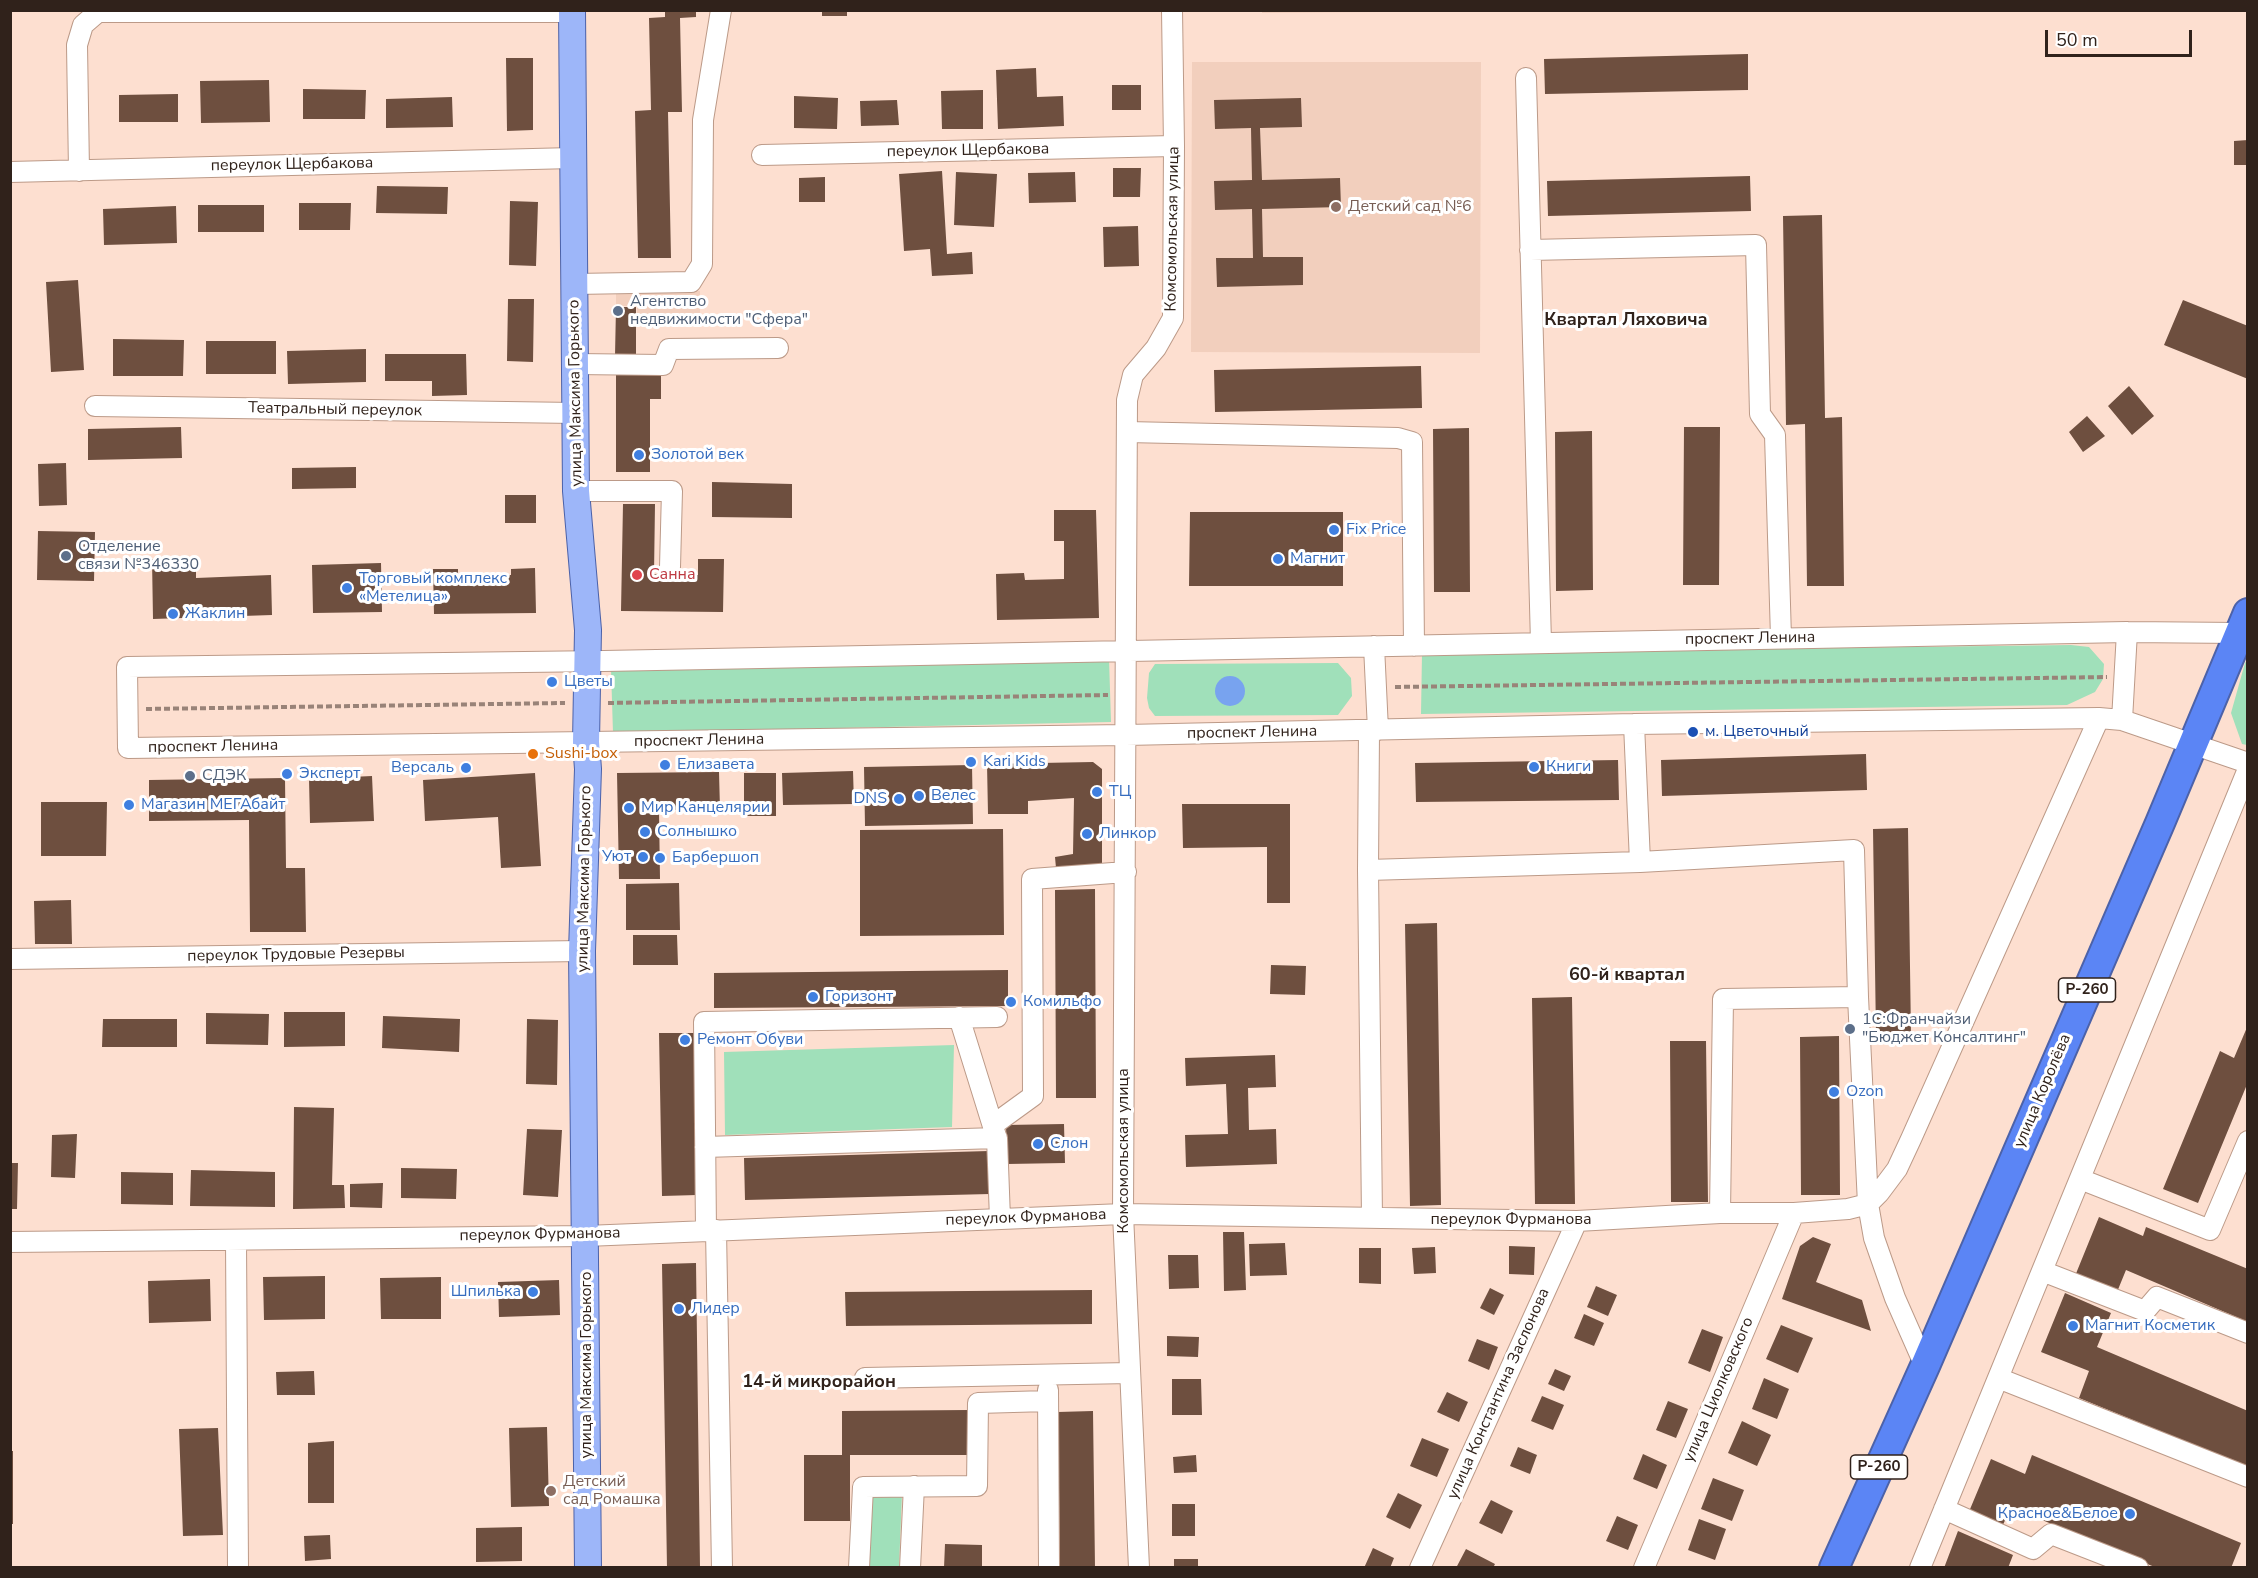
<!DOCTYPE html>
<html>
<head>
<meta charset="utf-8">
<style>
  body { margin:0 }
  #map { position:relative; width:2258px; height:1578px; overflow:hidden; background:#fddfd0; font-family:"Nunito Sans",sans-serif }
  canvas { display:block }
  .frame { position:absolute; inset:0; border:12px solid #30221b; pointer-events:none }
  .scale { position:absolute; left:2045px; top:30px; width:147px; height:27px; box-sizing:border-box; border:3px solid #30221b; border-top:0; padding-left:8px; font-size:18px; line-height:21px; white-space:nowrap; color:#30221b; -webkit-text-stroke:4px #fff; paint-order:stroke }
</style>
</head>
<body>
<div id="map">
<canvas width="2258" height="1578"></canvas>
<div class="frame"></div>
<div class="scale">50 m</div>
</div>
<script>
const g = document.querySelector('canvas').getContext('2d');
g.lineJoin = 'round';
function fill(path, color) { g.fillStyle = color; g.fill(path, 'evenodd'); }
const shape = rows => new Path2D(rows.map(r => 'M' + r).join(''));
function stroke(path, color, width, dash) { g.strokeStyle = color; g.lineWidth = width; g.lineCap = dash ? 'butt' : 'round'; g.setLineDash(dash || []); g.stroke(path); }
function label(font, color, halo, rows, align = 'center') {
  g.font = font + ' "Nunito Sans",sans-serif'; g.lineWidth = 6; g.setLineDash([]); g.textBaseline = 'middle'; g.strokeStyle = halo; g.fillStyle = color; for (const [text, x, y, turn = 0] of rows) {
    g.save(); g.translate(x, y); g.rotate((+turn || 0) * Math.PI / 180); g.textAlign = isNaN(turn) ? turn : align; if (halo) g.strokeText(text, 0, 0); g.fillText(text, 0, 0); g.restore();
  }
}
fill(shape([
  [1262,11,1262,10,1507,11,1262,13],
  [1192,62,1481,62,1480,353,1191,352],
  [700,291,700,321,637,322,637,306,616,306,616,292]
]), '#f2cfbd');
fill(shape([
  [2071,645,2089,647,2104,664,2103,679,2095,692,2067,705,1421,714,1422,653],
  [1109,658,1111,722,613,733,611,669],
  [2247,660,2247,745,2242,744,2231,713,2245,663],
  [1338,663,1351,678,1352,696,1338,715,1155,716,1149,708,1147,698,1149,673,1155,664],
  [954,1045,952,1127,725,1135,724,1052],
  [870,1494,902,1494,899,1567,866,1568]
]), '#a0e0ba');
fill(shape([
  '1215 691a15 15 0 1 1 30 0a15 15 0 1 1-30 0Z'
]), '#78a3ef');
fill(shape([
  [665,10,696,10,696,17,680,18,682,112,668,112,671,258,638,258,635,111,651,110,649,18,665,17],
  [822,10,847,10,847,16,822,16],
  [1748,54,1748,90,1545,94,1544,59],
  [506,58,533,58,533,130,507,131],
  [1036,68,1037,97,1063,96,1064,126,998,129,996,70],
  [269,80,270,122,201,123,200,81],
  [1112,85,1141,85,1141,110,1112,110],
  [303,89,366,90,365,119,303,119],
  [983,90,983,129,942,129,941,91],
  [178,94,178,122,119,122,119,95],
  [794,96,838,98,837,129,794,128],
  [452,97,453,127,386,128,386,99],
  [1301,98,1302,127,1260,128,1262,180,1340,178,1341,207,1262,209,1263,257,1303,257,1303,285,1217,287,1216,258,1253,258,1252,209,1215,210,1214,181,1252,180,1251,128,1215,129,1214,100],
  [897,100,899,125,861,126,860,101],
  [2248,140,2248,165,2234,165,2234,141],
  [1113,168,1141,168,1140,197,1113,197],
  [942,171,947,254,972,252,973,274,932,276,930,249,904,251,899,174],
  [956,172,997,174,994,227,954,225],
  [1075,172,1076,202,1029,203,1028,173],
  [1750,176,1751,211,1548,216,1547,181],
  [825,177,825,202,799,202,799,178],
  [377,186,448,187,447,214,376,213],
  [510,201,538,202,536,266,509,265],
  [299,203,351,203,350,230,299,230],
  [198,205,264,205,264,232,198,232],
  [176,206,177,243,104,245,103,209],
  [1822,215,1825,418,1842,417,1844,586,1807,586,1805,424,1786,425,1783,216],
  [1138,226,1139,266,1104,267,1103,227],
  [78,280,84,370,51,372,46,282],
  [508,299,534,299,533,362,507,361],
  [2183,300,2248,326,2248,379,2164,345],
  [616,307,636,307,636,356,615,356],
  [113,339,184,340,183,376,113,376],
  [206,341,276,341,276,374,206,374],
  [366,349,366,382,288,384,287,351],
  [385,354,466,354,467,395,432,396,432,381,385,381],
  [1421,366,1422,408,1215,412,1214,370],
  [616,373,661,373,661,399,650,399,650,472,616,472],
  [2129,386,2154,416,2132,435,2108,406],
  [2087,416,2105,436,2083,452,2069,432],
  [181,427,182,458,88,460,88,429],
  [1684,427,1720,427,1719,585,1683,585],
  [1469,428,1470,592,1434,592,1433,429],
  [1592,431,1593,590,1556,591,1555,432],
  [66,463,67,505,39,506,38,464],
  [356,467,356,488,292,489,292,468],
  [712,482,792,484,792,518,712,517],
  [505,495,536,495,536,523,505,523],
  [623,504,655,504,654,574,698,575,698,559,724,559,723,612,621,611],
  [1054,510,1096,510,1099,618,997,620,996,574,1024,573,1025,580,1064,579,1064,541,1054,541],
  [1190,512,1343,512,1343,586,1189,586],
  [38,531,95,532,94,581,37,580],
  [196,558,196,578,271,575,272,615,153,619,152,559],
  [381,563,382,612,313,613,312,565],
  [535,568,536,613,434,614,433,569,458,569,458,575,511,575,511,569],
  [1866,754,1867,790,1662,796,1661,760],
  [1618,760,1619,800,1416,802,1415,763],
  [1093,762,1102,769,1102,871,1056,868,1055,857,1073,854,1074,798,1028,801,1028,814,988,814,987,764],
  [972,765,973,824,865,826,864,767],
  [853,771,854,804,783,805,782,773],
  [719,772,720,809,659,810,660,879,619,879,617,773],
  [535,773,541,866,501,868,498,817,425,821,423,780],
  [744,773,776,773,776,816,744,816],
  [372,776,374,821,310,823,309,779],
  [285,778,286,868,305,868,306,932,250,932,249,820,149,821,149,780],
  [41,802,107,802,106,856,41,856],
  [1182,804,1290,804,1290,903,1267,903,1267,847,1183,848],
  [1908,828,1911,1036,1876,1036,1873,829],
  [1003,829,1004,935,860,936,860,830],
  [679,883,680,930,626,930,626,884],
  [1095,889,1096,1098,1056,1098,1055,890],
  [71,900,72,944,35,944,34,901],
  [1437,923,1441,1205,1410,1206,1405,924],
  [633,935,677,935,678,965,633,965],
  [1271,965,1306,966,1305,995,1270,994],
  [1008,970,1008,1006,714,1008,714,973],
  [1572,997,1575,1204,1535,1204,1532,998],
  [284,1012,345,1012,345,1046,284,1047],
  [206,1013,269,1014,268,1045,206,1044],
  [383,1016,460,1019,459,1052,382,1048],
  [103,1019,177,1019,177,1047,102,1047],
  [527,1019,558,1020,557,1085,526,1084],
  [2248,1025,2248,1082,2198,1203,2163,1189,2220,1051,2234,1058],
  [659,1033,694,1033,697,1195,662,1196],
  [1839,1036,1840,1195,1801,1195,1800,1037],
  [1670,1041,1706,1041,1708,1202,1671,1202],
  [1275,1055,1276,1087,1248,1088,1249,1130,1276,1129,1277,1164,1186,1167,1185,1135,1228,1134,1226,1084,1186,1086,1185,1058],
  [294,1107,334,1108,332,1185,344,1185,345,1208,293,1209],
  [1064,1124,1065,1163,1007,1164,1006,1125],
  [527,1129,562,1130,558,1197,523,1195],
  [77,1134,75,1178,51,1177,52,1135],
  [989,1151,990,1194,745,1200,744,1158],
  [10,1163,18,1163,17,1209,10,1209],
  [401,1168,457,1169,456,1199,401,1198],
  [191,1170,275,1172,275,1207,190,1206],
  [121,1172,173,1173,173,1205,121,1204],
  [383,1183,382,1208,350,1207,350,1184],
  [2099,1217,2143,1236,2146,1227,2248,1269,2248,1322,2126,1270,2117,1292,2075,1276],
  [1223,1232,1244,1232,1246,1290,1224,1291],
  [1813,1237,1831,1244,1816,1282,1862,1300,1871,1331,1782,1299,1800,1246],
  [1285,1243,1287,1275,1250,1276,1249,1244],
  [1509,1246,1535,1247,1534,1275,1509,1274],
  [1435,1247,1436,1273,1414,1274,1412,1248],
  [1359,1248,1381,1248,1381,1284,1359,1283],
  [1168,1255,1198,1255,1199,1288,1169,1289],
  [696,1263,700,1568,667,1568,662,1264],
  [325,1276,325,1319,264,1320,263,1277],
  [441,1277,441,1319,381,1319,380,1278],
  [210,1279,211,1321,149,1323,148,1281],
  [559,1280,560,1315,499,1317,498,1282],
  [1596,1286,1617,1295,1608,1316,1587,1307],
  [1490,1288,1504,1295,1494,1315,1480,1308],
  [1092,1290,1092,1324,846,1326,845,1292],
  [2065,1293,2111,1313,2097,1347,2248,1411,2248,1467,2079,1398,2089,1371,2041,1352],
  [1584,1314,1604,1323,1594,1346,1574,1338],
  [1781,1325,1813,1338,1798,1373,1766,1359],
  [1702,1329,1723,1337,1710,1372,1688,1363],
  [1167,1336,1199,1337,1198,1357,1167,1356],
  [1477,1339,1498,1347,1489,1370,1468,1361],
  [1555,1369,1571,1376,1564,1391,1548,1384],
  [314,1371,315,1395,277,1395,276,1372],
  [1764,1378,1789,1389,1777,1419,1752,1409],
  [1172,1379,1201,1379,1202,1415,1172,1415],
  [1447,1392,1468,1402,1459,1422,1437,1412],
  [1542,1396,1564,1405,1553,1430,1531,1421],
  [1668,1401,1688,1409,1676,1438,1656,1430],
  [969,1410,969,1455,850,1455,850,1521,804,1521,804,1455,842,1455,842,1411],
  [1093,1411,1095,1568,1060,1568,1058,1412],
  [1742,1421,1771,1435,1757,1466,1728,1453],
  [547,1427,549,1506,511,1507,509,1428],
  [218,1428,223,1535,183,1536,179,1429],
  [1422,1438,1449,1449,1437,1477,1410,1466],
  [334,1441,334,1503,308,1503,308,1443],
  [1518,1447,1537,1455,1530,1474,1510,1466],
  [10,1451,13,1451,13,1524,10,1524],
  [1643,1454,1667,1465,1657,1489,1633,1479],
  [1196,1455,1197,1472,1174,1473,1173,1457],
  [2032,1455,2241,1543,2231,1568,2157,1568,2011,1507,2002,1527,1968,1514,1991,1459,2025,1474],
  [1713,1478,1744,1490,1732,1521,1701,1509],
  [1398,1493,1422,1505,1410,1529,1386,1517],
  [1491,1500,1513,1511,1502,1534,1479,1523],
  [1172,1504,1195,1504,1195,1536,1172,1536],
  [1617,1516,1638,1525,1628,1550,1606,1541],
  [1699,1519,1726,1529,1715,1560,1688,1550],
  [522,1527,522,1561,476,1562,476,1528],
  [1958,1531,2013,1555,2008,1568,1944,1568],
  [330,1535,331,1559,305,1561,304,1536],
  [945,1544,982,1545,982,1568,944,1568],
  [1373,1548,1394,1558,1390,1568,1364,1568],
  [1466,1549,1495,1564,1493,1568,1456,1568],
  [1174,1559,1198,1559,1198,1568,1174,1568]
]), '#6e4f3f');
const minor = shape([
  [1526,78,1541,643],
  [762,155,1174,146],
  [79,171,77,45,83,25,98,12,572,12],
  [10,172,573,158],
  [1530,250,1756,245,1760,414,1775,435,1781,638],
  [575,284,691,282,702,264,703,120,721,10],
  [575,364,663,365,669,349,778,348],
  [95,406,575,413],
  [1127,432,1398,438,1412,442,1414,646],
  [576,491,672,491,670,567],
  [2239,633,2127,632,604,661,127,667,128,748,1126,735,1634,724,2099,718,2122,720,2248,763],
  [1374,646,1378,730],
  [2122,720,2127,632],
  [1369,731,1368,870,1372,1218],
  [1640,862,1854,850,1858,997],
  [1368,870,1640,862,1634,724],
  [10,959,582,951],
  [959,1017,996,1136],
  [993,1125,1033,1096,1032,879,1126,872],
  [705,1147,997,1138,1000,1219],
  [2080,1179,2210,1230,2248,1141],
  [1868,1204,1879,1193,1897,1169,1911,1139,2099,718],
  [1720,1213,1723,999,1858,997,1868,1204,1874,1238,1895,1298,1925,1366],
  [716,1230,722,1568],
  [706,1231,704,1022,997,1017],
  [236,1240,238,1568],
  [10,1242,586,1236,1123,1214,1577,1221,1720,1213,1794,1213,1848,1209,1868,1204],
  [2042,1271,2145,1311,2157,1297,2248,1333],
  [865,1378,1130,1373],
  [1998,1378,2248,1477],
  [1048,1390,1049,1568],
  [1944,1509,2033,1549,2051,1534,2138,1568],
  [859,1568,863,1487,977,1486,978,1403,1048,1401],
  [910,1568,914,1486],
  [1139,1568,1123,1214,1127,400,1133,375,1156,348,1173,318,1174,146,1172,10],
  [1420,1568,1577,1221],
  [1644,1568,1794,1213],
  [1920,1568,2248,769]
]);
const major = shape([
  [572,10,576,491,588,630,586,742,588,769,582,951,588,1568]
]);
const highway = shape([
  [1834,1568,1925,1366,2160,823,2248,613]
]);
stroke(minor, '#bc9a88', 22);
stroke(major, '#4c62a9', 28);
stroke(highway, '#4c62a9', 32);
stroke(shape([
  [1395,687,2107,677],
  [608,703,1108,695],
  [146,709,565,703]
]), '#998378', 4, [6, 3]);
stroke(minor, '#fff', 20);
stroke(major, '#9db6f9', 26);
stroke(highway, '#5b85f5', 28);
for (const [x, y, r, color] of [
  [1336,207,6,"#8d6e63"],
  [618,311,6,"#5c6f8a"],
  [639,455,6,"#3f7fe0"],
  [1334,530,6,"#3f7fe0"],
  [66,556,6,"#5c6f8a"],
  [1278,559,6,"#3f7fe0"],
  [637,575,6,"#e0444e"],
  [347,588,6,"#3f7fe0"],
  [173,614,6,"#3f7fe0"],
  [552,682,6,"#3f7fe0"],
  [1693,732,6,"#1a4fb4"],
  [533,754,6,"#e8710a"],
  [971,762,6,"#3f7fe0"],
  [665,765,6,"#3f7fe0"],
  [1534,767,6,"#3f7fe0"],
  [466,768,6,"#3f7fe0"],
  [287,774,6,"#3f7fe0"],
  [190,776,6,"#5c6f8a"],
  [1097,792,6,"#3f7fe0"],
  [919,796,6,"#3f7fe0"],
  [899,799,6,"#3f7fe0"],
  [129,805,6,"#3f7fe0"],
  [629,808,6,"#3f7fe0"],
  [645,832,6,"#3f7fe0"],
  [1087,834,6,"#3f7fe0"],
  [643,857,6,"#3f7fe0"],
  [660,858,6,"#3f7fe0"],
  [813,997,6,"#3f7fe0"],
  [1011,1002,6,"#3f7fe0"],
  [1850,1029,6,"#5c6f8a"],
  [685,1040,6,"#3f7fe0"],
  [1834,1092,6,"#3f7fe0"],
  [1038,1144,6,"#3f7fe0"],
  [533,1292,6,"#3f7fe0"],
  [679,1309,6,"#3f7fe0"],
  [2073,1326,6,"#3f7fe0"],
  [551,1491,6,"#8d6e63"],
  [2130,1514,6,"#3f7fe0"]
]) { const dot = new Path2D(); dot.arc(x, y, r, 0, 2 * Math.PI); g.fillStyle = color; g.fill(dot); stroke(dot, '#fff', 2); }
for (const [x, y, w] of [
  [2087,990,57],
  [1879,1467,57]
]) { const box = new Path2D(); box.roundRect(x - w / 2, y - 12, w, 24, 4.5); g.fillStyle = '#fff'; g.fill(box); stroke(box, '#30221b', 1.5); }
label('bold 15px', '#30221b', null, [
  ["Р-260",2087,990],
  ["Р-260",1879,1467]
]);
label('16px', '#30221b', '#fff', [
  ["переулок Щербакова",968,151,-1],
  ["переулок Щербакова",292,165,-1],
  ["Комсомольская улица",1173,229,-89],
  ["улица Максима Горького",576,393,-91],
  ["Театральный переулок",335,410,1],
  ["проспект Ленина",1750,639,-1],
  ["проспект Ленина",1252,733,-1],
  ["проспект Ленина",699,741,-1],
  ["проспект Ленина",213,747,-1],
  ["улица Максима Горького",585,879,-89],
  ["переулок Трудовые Резервы",296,955,-1],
  ["улица Королёва",2043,1091,-67],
  ["Комсомольская улица",1124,1151,-90],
  ["переулок Фурманова",1026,1218,-2],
  ["переулок Фурманова",1511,1220],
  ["переулок Фурманова",540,1235,-1],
  ["улица Максима Горького",587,1365,-90],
  ["улица Циолковского",1719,1390,-67],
  ["улица Константина Заслонова",1499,1394,-66]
]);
label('16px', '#785e54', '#fff', [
  ["Детский сад №6",1348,207],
  ["Детский",563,1482],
  ["сад Ромашка",563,1500]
], 'left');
label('16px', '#4e5e75', '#fff', [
  ["Агентство",630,302],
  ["недвижимости \"Сфера\"",630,320],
  ["Отделение",78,547],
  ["связи №346330",78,565],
  ["СДЭК",202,776],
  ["1С:Франчайзи",1862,1020],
  ["\"Бюджет Консалтинг\"",1862,1038]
], 'left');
label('16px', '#366cbe', '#fff', [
  ["Золотой век",651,455],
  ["Fix Price",1346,530],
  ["Магнит",1290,559],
  ["Торговый комплекс",359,579],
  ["«Метелица»",359,597],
  ["Жаклин",185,614],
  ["Цветы",564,682],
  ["Kari Kids",983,762],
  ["Елизавета",677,765],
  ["Книги",1546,767],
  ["Версаль",454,768,"right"],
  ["Эксперт",299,774],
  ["ТЦ",1109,792],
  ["Велес",931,796],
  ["DNS",887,799,"right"],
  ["Магазин МЕГАбайт",141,805],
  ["Мир Канцелярии",641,808],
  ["Солнышко",657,832],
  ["Линкор",1099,834],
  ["Уют",631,857,"right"],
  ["Барбершоп",672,858],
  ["Горизонт",825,997],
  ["Комильфо",1023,1002],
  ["Ремонт Обуви",697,1040],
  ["Ozon",1846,1092],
  ["Слон",1050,1144],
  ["Шпилька",521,1292,"right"],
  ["Лидер",691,1309],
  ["Магнит Косметик",2085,1326],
  ["Красное&Белое",2118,1514,"right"]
], 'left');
label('16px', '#be3a42', '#fff', [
  ["Санна",649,575]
], 'left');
label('16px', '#164399', '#fff', [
  ["м. Цветочный",1705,732]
], 'left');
label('16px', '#c56008', '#fff', [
  ["Sushi-box",545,754]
], 'left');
label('bold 18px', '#30221b', '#fff', [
  ["Квартал Ляховича",1626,321],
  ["60-й квартал",1627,976],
  ["14-й микрорайон",819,1383]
]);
</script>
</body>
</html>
